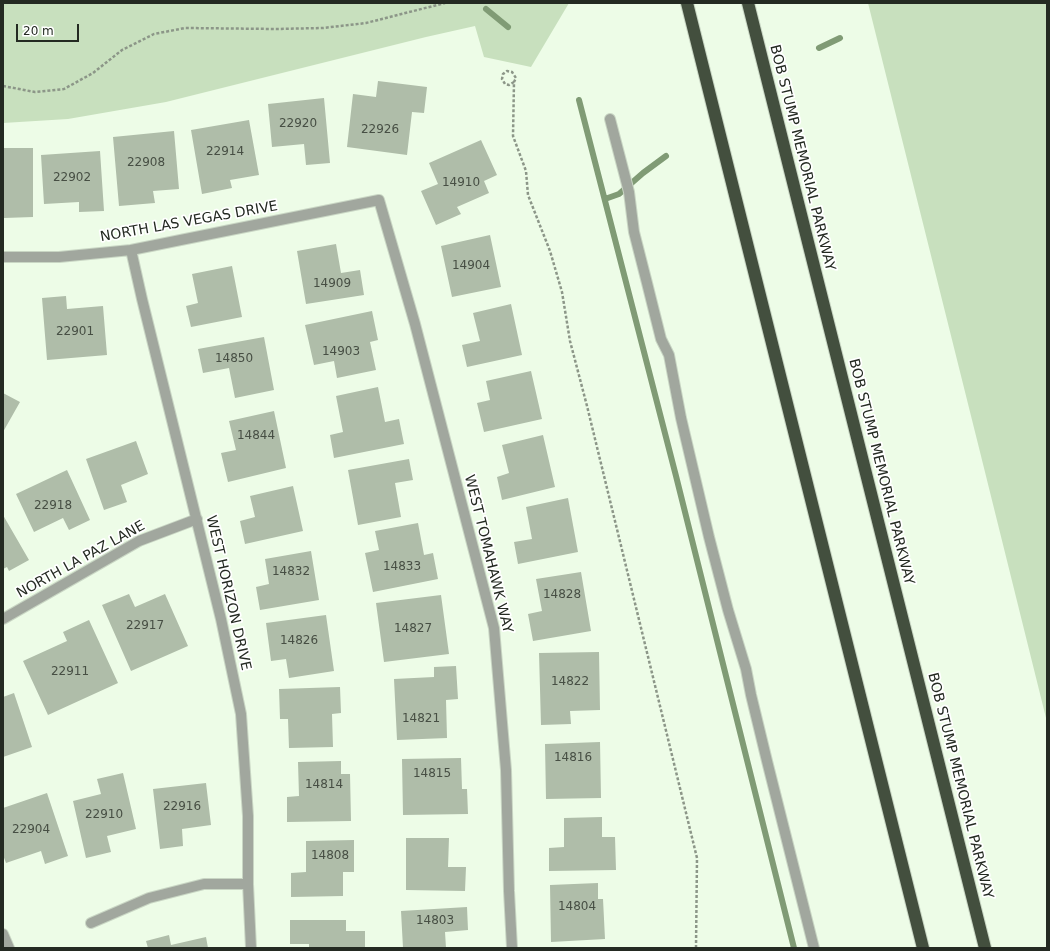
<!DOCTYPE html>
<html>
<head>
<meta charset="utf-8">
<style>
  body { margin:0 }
  #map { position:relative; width:1050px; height:951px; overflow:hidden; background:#edfce7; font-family:"DejaVu Sans",sans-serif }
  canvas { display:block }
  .frame { position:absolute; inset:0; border:4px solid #242a22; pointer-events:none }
  .scale { position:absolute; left:16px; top:24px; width:63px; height:18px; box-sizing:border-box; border:2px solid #242a22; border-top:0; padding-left:5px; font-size:12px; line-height:14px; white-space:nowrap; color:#242a22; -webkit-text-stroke:3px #fff; paint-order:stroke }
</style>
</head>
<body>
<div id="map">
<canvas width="1050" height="951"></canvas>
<div class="frame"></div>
<div class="scale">20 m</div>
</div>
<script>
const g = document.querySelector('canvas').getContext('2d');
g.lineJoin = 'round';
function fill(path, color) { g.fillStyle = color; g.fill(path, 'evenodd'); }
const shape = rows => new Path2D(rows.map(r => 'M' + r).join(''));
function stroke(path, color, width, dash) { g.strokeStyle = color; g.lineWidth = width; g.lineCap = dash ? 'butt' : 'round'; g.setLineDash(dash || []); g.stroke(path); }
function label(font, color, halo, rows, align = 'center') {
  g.font = font + ' "DejaVu Sans",sans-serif'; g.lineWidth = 3.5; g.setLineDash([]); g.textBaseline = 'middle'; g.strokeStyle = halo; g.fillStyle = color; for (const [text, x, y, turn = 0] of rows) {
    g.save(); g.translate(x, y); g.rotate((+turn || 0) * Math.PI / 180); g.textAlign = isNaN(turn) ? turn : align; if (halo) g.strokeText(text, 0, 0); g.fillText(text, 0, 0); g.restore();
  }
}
fill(shape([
  [3,3,569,3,531,67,484,57,475,26,426,37,166,102,68,119,3,123],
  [868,3,1047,3,1047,722,983,464]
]), '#c8e0be');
stroke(shape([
  [486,9,508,27],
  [819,48,840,38],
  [579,100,676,476,794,948],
  [605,199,619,194,643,173,666,156]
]), '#809b75', 6);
fill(shape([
  [378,81,427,87,424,113,412,112,407,155,347,147,353,94,376,97],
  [324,98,330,163,306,165,304,144,272,147,268,104],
  [249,120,259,175,230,180,232,188,202,194,191,130],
  [174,131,179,189,153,191,155,203,119,206,113,137],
  [481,140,497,175,484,181,489,193,457,207,461,214,436,225,421,191,438,184,429,163],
  [3,148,33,148,33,217,4,218],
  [100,151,104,211,79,212,79,202,44,204,41,155],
  [490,235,501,287,452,297,441,246],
  [336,244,341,273,360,270,364,295,306,304,297,251],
  [232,266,242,317,191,327,186,306,198,303,192,274],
  [66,296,67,309,103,306,107,355,47,360,42,298],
  [511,304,522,355,467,367,462,345,480,341,473,313],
  [372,311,378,340,370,342,376,370,337,378,334,361,314,365,305,325],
  [264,337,274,390,235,398,229,368,203,373,198,349],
  [531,371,542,419,484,432,477,403,490,400,486,381],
  [378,387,385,422,399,419,404,444,334,458,330,435,343,432,336,396],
  [3,393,20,402,3,432],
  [274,411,286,468,228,482,221,453,236,450,229,421],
  [543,435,555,487,502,500,497,477,509,473,502,445],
  [136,441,148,474,121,485,127,502,104,510,86,459],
  [409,459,413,480,395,483,401,517,358,525,348,470],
  [67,470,90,520,69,530,63,518,34,532,16,494],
  [293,486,303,531,245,544,240,521,255,517,250,496],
  [568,498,578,552,518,564,514,542,532,539,526,507],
  [3,515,29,560,9,571,7,567,3,569],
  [418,523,424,555,433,553,438,579,373,592,365,553,379,550,375,531],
  [311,551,319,600,260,610,256,587,269,584,265,559],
  [581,572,591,631,533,641,528,614,542,611,536,579],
  [129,594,135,607,165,594,188,646,131,671,102,605],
  [441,595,449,654,384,662,376,603],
  [326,615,334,671,289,678,286,659,271,661,266,623],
  [89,620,118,683,48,715,23,661,67,641,63,632],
  [599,652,600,710,570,711,571,724,541,725,539,653],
  [456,666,458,699,446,700,447,738,397,740,394,679,434,677,434,667],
  [340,687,341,713,332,714,333,747,289,748,288,719,280,719,279,689],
  [14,693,32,747,3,757,3,697],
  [600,742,601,798,546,799,545,744],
  [461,758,462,789,467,789,468,814,403,815,402,759],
  [341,761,341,774,350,774,351,821,287,822,287,797,299,796,298,762],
  [123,773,136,829,107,836,111,852,86,858,73,801,101,794,97,779],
  [206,783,211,825,182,829,183,846,160,849,153,789],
  [47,793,68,856,45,864,41,851,6,863,3,855,3,808],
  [602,817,602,837,615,837,616,870,549,871,549,848,564,847,564,818],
  [406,838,449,838,448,867,466,867,465,891,406,890],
  [354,840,354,872,343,872,343,896,291,897,291,873,306,872,306,841],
  [598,883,598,899,603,899,605,939,551,942,550,885],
  [467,907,468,930,445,932,446,948,403,948,401,911],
  [290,920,346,920,346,931,365,931,365,948,309,948,309,944,290,944],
  [169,935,171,945,206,937,208,948,148,948,146,941]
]), '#afbda9');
const service = shape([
  [610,119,629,192,634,232,647,283,661,339,669,355,681,418,709,537,728,610,746,669,751,695,767,761,814,948]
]);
const minor = shape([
  [131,250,142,299,221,619,241,714,248,816,248,884,251,948],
  [3,257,59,257,131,250,379,200,415,324,494,628,506,770,509,891,512,948],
  [3,619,139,541,197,519],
  [91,923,149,898,204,884,248,884]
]);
const tertiary = shape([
  [3,934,9,948]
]);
const motorway = shape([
  [687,3,923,948],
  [748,3,985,948]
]);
stroke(service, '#c9d6c4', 12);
stroke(minor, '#c9d6c4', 12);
stroke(tertiary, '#c9d6c4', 12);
stroke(motorway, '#c9d6c4', 14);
stroke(shape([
  [514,82,509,85,505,84,502,79,503,74,507,71,512,72,516,78,514,82,513,136,526,171,528,195,550,251,562,292,570,341,587,406,697,858,696,948],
  [3,86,35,92,64,89,93,73,122,50,154,34,185,28,276,29,323,28,366,23,445,3]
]), '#8c9688', 2.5, [3, 2]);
stroke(service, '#a1a79e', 10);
stroke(minor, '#a1a79e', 10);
stroke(tertiary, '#a1a79e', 10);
stroke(motorway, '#434f3e', 12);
label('12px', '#474f44', null, [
  ["22920",298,124],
  ["22926",380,130],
  ["22914",225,152],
  ["22908",146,163],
  ["22902",72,178],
  ["14910",461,183],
  ["14904",471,266],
  ["14909",332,284],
  ["22901",75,332],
  ["14903",341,352],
  ["14850",234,359],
  ["14844",256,436],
  ["22918",53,506],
  ["14833",402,567],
  ["14832",291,572],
  ["14828",562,595],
  ["22917",145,626],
  ["14827",413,629],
  ["14826",299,641],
  ["22911",70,672],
  ["14822",570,682],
  ["14821",421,719],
  ["14816",573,758],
  ["14815",432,774],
  ["14814",324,785],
  ["22916",182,807],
  ["22910",104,815],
  ["22904",31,830],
  ["14808",330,856],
  ["14804",577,907],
  ["14803",435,921]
]);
label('14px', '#242a22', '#fff', [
  ["BOB STUMP MEMORIAL PARKWAY",802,158,76],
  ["NORTH LAS VEGAS DRIVE",189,222,-10],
  ["BOB STUMP MEMORIAL PARKWAY",881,472,76],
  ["WEST TOMAHAWK WAY",488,554,76],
  ["NORTH LA PAZ LANE",81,560,-29],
  ["WEST HORIZON DRIVE",228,593,77],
  ["BOB STUMP MEMORIAL PARKWAY",960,786,76]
]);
</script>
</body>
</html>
